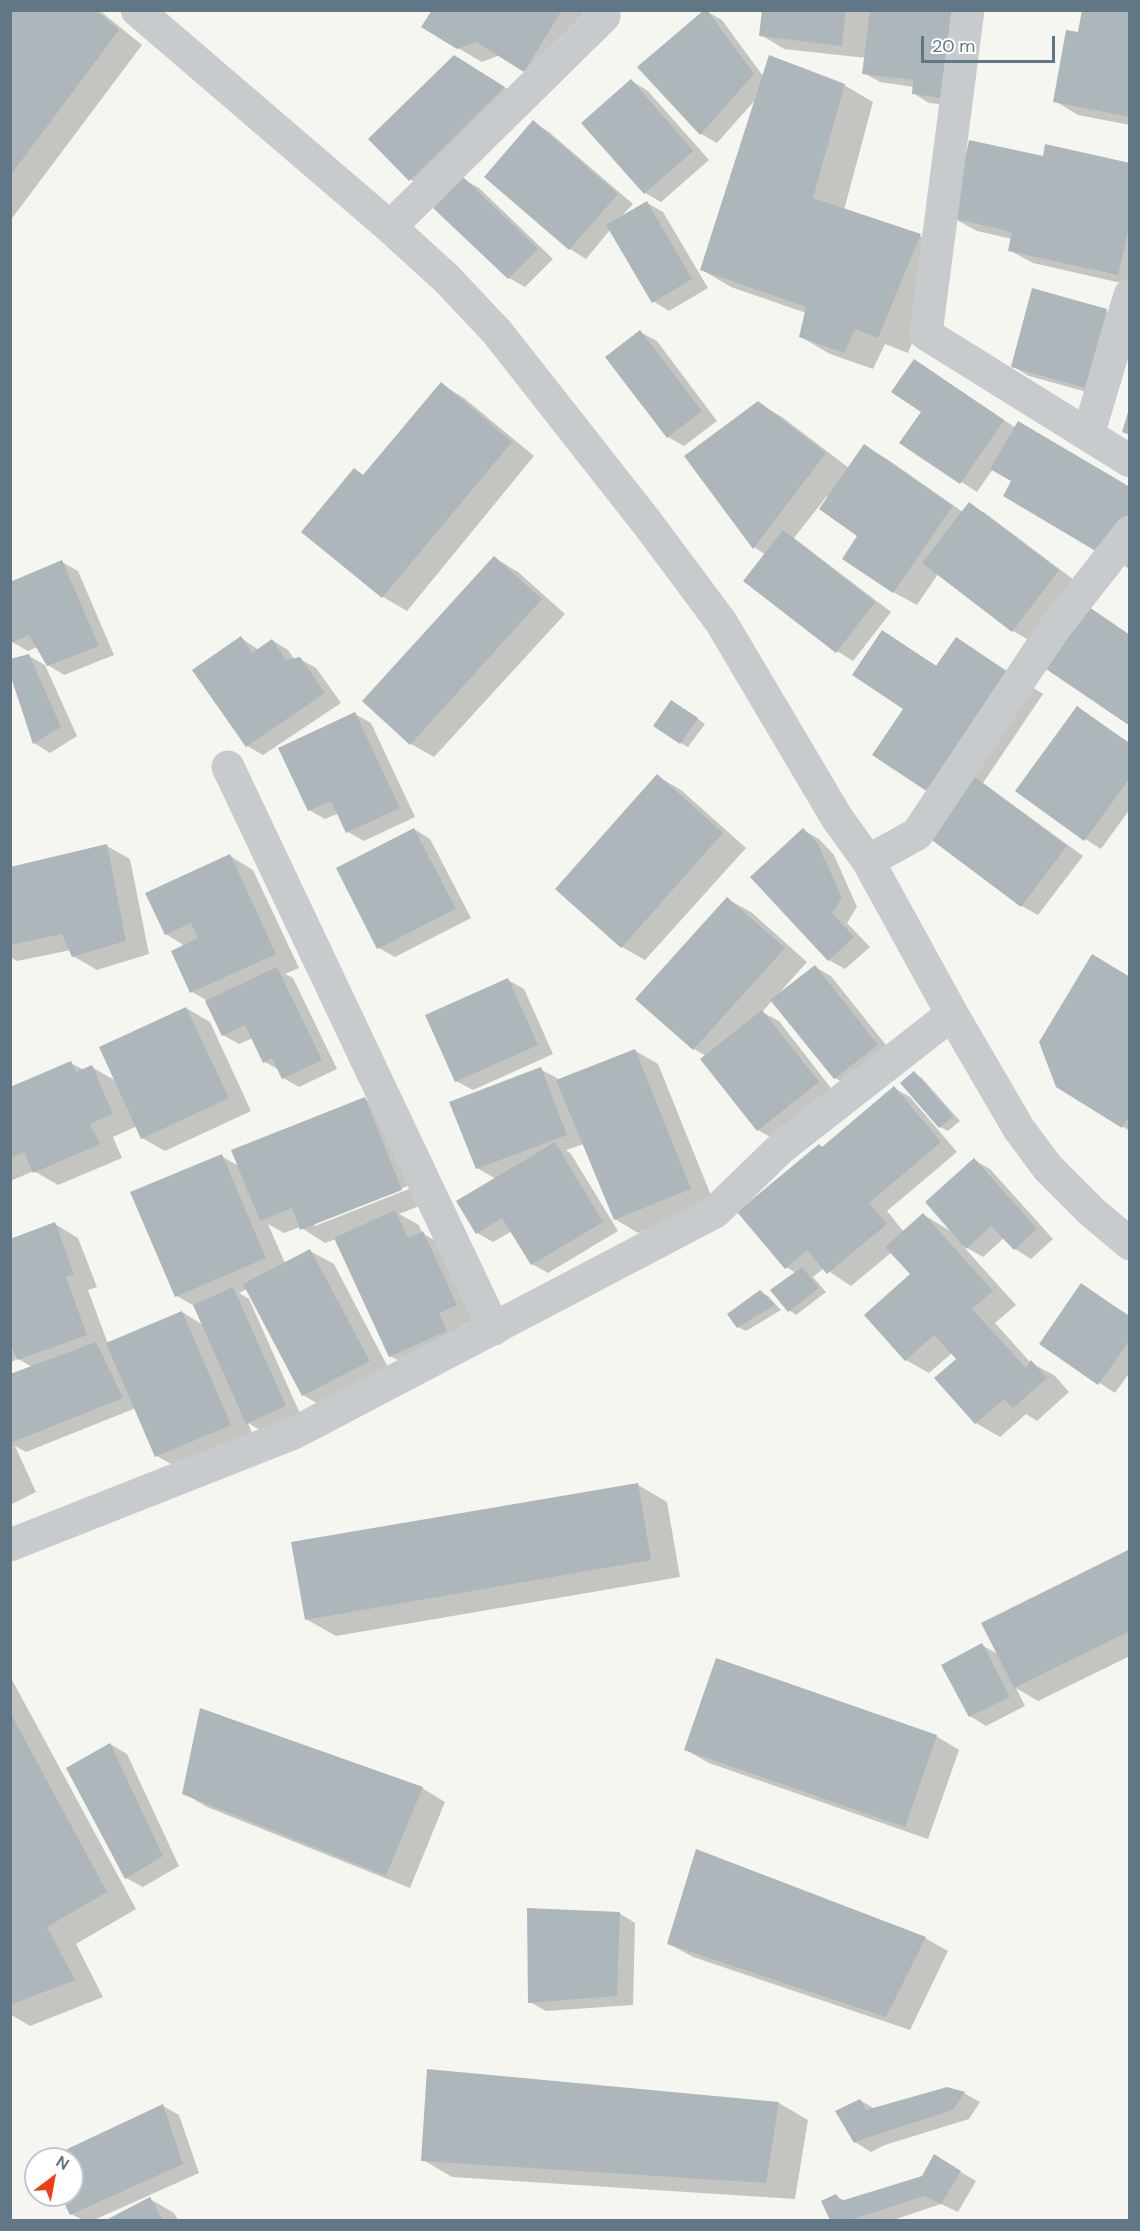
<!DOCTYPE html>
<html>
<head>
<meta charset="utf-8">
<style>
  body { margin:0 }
  #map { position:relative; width:1140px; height:2231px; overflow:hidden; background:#f6f6f1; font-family:"DM Sans",sans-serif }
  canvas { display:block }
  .frame { position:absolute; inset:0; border:12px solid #617786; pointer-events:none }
  .north { position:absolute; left:24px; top:2147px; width:60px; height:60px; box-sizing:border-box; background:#fff; border:2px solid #c0c9cf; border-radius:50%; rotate:32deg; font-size:16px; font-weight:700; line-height:24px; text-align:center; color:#617786 }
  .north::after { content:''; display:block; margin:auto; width:21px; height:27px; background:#f43c13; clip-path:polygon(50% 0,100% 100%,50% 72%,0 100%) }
  .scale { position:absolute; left:921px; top:36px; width:134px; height:27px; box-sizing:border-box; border:3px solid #617786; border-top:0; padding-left:8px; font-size:18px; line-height:21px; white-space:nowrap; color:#617786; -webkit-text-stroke:4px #fff; paint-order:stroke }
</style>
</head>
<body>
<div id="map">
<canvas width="1140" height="2231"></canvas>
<div class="frame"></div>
<div class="north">N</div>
<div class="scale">20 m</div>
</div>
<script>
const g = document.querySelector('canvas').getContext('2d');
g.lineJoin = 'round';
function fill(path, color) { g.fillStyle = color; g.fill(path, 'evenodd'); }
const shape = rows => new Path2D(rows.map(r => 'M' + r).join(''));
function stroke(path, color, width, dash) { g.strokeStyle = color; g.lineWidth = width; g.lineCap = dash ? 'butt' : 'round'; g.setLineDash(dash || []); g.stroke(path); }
fill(shape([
  [10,10,99,10,142,45,10,221],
  [434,10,580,10,589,17,548,84,500,55,482,62,458,48],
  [764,10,970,10,957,106,929,103,913,93,914,87,880,82,864,73,866,58,784,49,761,35],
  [1130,10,1130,125,1078,115,1055,101,1079,33],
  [706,11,722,20,763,76,844,85,873,102,844,210,920,236,950,252,908,353,885,344,873,369,830,354,801,337,806,313,731,287,702,270,756,99,717,143,701,134],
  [470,67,520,97,426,189,410,179],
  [632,81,648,91,709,160,661,202,645,193],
  [533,122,549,132,633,204,621,217,647,203,663,212,708,288,669,311,653,301,610,230,586,259,570,249],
  [1044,158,1130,164,1130,285,1033,263,1009,250,1012,239,977,231,953,218],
  [463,179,479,188,553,259,525,287,509,278,435,208],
  [1106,311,1122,320,1101,396,1029,376,1012,366],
  [640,332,657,341,717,421,684,446,668,437],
  [915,361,1016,428,1130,489,1128,568,1005,496,1013,481,993,469,977,492,901,443,923,411],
  [441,384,464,398,534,456,407,611,383,597,303,531,354,469,365,476],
  [758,403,782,417,849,468,864,446,887,459,963,512,969,504,985,513,1074,580,1029,640,1013,631,938,574,917,605,893,592,859,536,827,496,794,538,891,612,853,661,837,651,766,555,754,547],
  [495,558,518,572,565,614,434,757,411,744],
  [62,562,78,571,114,655,64,675,48,665,37,647,28,651,12,642],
  [882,632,937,666,956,639,1043,694,983,783,1083,856,1038,915,1022,906,931,837,954,807,905,709],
  [241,638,259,650,272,640,288,650,295,660,300,659,316,668,341,703,263,755,247,746],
  [10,654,13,660,29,656,45,665,77,736,50,753,34,743,13,676,10,677],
  [679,706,705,724,688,747,681,743],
  [1078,708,1130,743,1130,809,1101,849,1085,839],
  [355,714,371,723,415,817,364,841,348,832,339,813,325,819,309,810],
  [657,776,681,790,746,848,645,960,622,947,557,889],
  [414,829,430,839,471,918,395,957,379,948],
  [803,830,819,839,834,855,857,907,847,923,870,947,845,969,829,960,752,877],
  [107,846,130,859,149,954,97,970,73,956,71,950,17,961,10,957,10,869],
  [230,856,253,870,299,968,285,974,293,978,337,1069,299,1087,283,1078,279,1070,265,1062,253,1038,239,1044,223,1035,206,1000,192,992,185,946,166,934],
  [727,899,751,912,807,962,780,992,781,993,815,967,831,976,893,1054,851,1087,835,1078,772,1001,762,1012,779,1021,834,1092,774,1139,758,1130,702,1059,706,1056,694,1049],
  [1130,978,1130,1131,1057,1086],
  [508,980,524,989,553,1054,473,1090,456,1081],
  [186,1008,210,1022,251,1111,165,1151,142,1138,137,1126,113,1137,122,1158,58,1185,34,1171,10,1181,10,1088,71,1063,84,1070,92,1067,116,1081],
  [634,1050,658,1064,714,1203,638,1233,615,1219,584,1144,566,1150,571,1154,618,1231,548,1273,532,1264,512,1231,493,1242,477,1233,496,1179,477,1168,540,1069,557,1078,558,1081],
  [914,1073,922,1078,960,1121,948,1131,940,1127],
  [894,1088,910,1097,957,1152,887,1211,904,1232,924,1215,952,1232,974,1160,990,1169,1053,1239,1031,1259,1015,1249,1004,1238,983,1257,962,1245,1016,1305,995,1323,1031,1363,1054,1375,1069,1392,1037,1421,1026,1414,1000,1437,976,1423,936,1378,958,1359,952,1353,929,1373,906,1360,912,1274,892,1252,851,1286,824,1268,813,1277,826,1292,796,1315,789,1310,796,1273,786,1267,824,1148],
  [365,1099,388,1113,424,1204,399,1214,419,1225,422,1233,446,1247,479,1318,462,1326,470,1344,414,1369,390,1356,336,1239,325,1243,300,1227,284,1233,268,1224,285,1263,310,1251,334,1264,392,1375,327,1409,303,1395,247,1289,239,1293,249,1299,301,1416,263,1432,248,1423,254,1438,180,1469,157,1456,136,1408,26,1452,15,1446,36,1492,10,1505,10,1375,32,1367,15,1357,16,1360,10,1362,10,1345,12,1348,14,1347,55,1224,78,1238,97,1287,88,1290,108,1344,182,1312,203,1325,196,1307,177,1296,221,1156,239,1166],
  [408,1186,409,1189,315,1226,315,1223],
  [1081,1285,1130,1316,1130,1372,1115,1393,1041,1344],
  [760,1292,768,1296,781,1310,746,1331,738,1327],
  [638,1485,667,1502,680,1577,336,1636,306,1619],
  [1130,1551,1130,1656,1038,1701,1016,1688,1025,1706,986,1726,970,1716,982,1645,999,1655],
  [10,1676,136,1909,76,1944,103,1997,30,2026,10,2014],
  [936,1736,959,1750,928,1839,709,1763,686,1750],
  [110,1744,127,1754,179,1866,143,1887,126,1878],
  [422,1788,445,1802,410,1888,207,1807,183,1793],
  [619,1913,635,1923,633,2005,546,2011,530,2002],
  [925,1938,948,1951,910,2030,693,1957,669,1944],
  [964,2093,980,2102,969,2119,885,2145,871,2152,855,2142,860,2100,875,2109],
  [779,2103,808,2120,795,2199,452,2177,423,2160],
  [163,2106,179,2115,199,2173,94,2220,83,2220,71,2214,62,2195,72,2195,72,2159,49,2159],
  [934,2156,976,2181,958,2212,941,2204,893,2220,832,2220,823,2202,836,2196,845,2201,923,2177],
  [150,2199,174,2213,178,2220,109,2220]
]), '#0003');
fill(shape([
  [10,10,95,10,119,30,10,176],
  [432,10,562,10,524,72,476,42,457,49,421,27],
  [704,10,707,10,754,74,700,135,637,67],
  [762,10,846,10,842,46,759,36],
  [870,10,953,10,941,98,912,94,913,80,862,74],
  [1082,10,1130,10,1130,117,1053,102,1066,30,1078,32],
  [454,55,505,87,409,181,368,139],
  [769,55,845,84,813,198,921,234,878,338,855,329,844,353,799,337,806,307,700,270],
  [631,79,693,151,644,194,581,123],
  [533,120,618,194,569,250,484,177],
  [969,140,1043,156,1045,144,1130,163,1130,223,1118,275,1008,251,1012,232,952,218],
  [463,177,538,249,508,279,433,208],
  [647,201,692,279,652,303,606,225],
  [1032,288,1107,309,1085,388,1011,367],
  [640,330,702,411,667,438,605,357],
  [914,359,1004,420,960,484,899,443,921,412,891,392],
  [441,382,512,442,382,598,301,532,354,468,363,475],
  [758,401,826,453,753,549,684,456],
  [1129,409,1130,409,1130,435,1122,432],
  [1018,421,1130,487,1130,514,1104,556,1003,496,1011,481,990,469],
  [864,444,953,506,893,593,842,559,857,536,819,509],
  [969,502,1059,570,1012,632,922,563],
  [783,530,875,602,836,653,743,581],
  [494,556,542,599,410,745,362,701],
  [62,560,99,646,47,666,29,635,10,643,10,582],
  [1089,607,1130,635,1130,726,1046,669],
  [882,630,936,666,956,637,1020,680,940,800,872,755,903,709,852,675],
  [241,636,252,653,272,639,286,660,300,657,325,693,246,747,192,670],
  [29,654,61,727,33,744,10,674,10,659],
  [671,700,698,718,680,744,653,726],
  [1077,706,1130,744,1130,778,1084,841,1015,791],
  [355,712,400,808,346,833,331,801,308,811,278,748],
  [657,774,723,833,621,948,555,889],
  [975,777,1067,846,1021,907,929,838],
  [414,828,456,909,377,949,336,868],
  [803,828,818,844,842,898,832,913,854,937,828,961,750,877],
  [107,844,126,941,72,957,62,934,10,945,10,867],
  [230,854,276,954,190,993,171,951,198,938,191,923,165,935,145,893],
  [727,897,785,948,693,1050,635,999],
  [1092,954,1130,977,1130,1115,1122,1128,1056,1087,1039,1042],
  [815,965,878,1045,834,1079,770,1000],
  [277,967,322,1060,282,1079,272,1058,263,1063,245,1025,222,1036,205,1001],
  [508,978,538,1045,455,1082,425,1015],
  [186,1007,229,1098,141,1139,99,1047],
  [762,1010,819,1082,757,1131,700,1059],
  [635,1049,691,1189,614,1220,556,1080],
  [71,1061,76,1072,92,1065,113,1114,90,1124,100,1144,33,1173,24,1152,10,1158,10,1087],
  [541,1067,567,1135,476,1169,449,1102],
  [914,1071,953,1116,939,1128,900,1083],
  [894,1086,941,1142,869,1203,887,1224,827,1274,807,1250,785,1269,737,1212,819,1144,822,1147],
  [365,1097,402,1190,300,1230,292,1208,260,1221,231,1150],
  [555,1142,603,1222,531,1265,502,1218,476,1234,456,1201],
  [222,1154,266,1258,175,1297,130,1192],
  [974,1158,1037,1229,1014,1250,991,1226,966,1249,925,1202],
  [395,1210,408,1238,423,1231,457,1305,439,1313,447,1331,389,1357,334,1238],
  [923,1213,993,1291,972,1309,1026,1368,1031,1360,1047,1378,1013,1408,1004,1399,975,1424,934,1378,956,1359,934,1335,905,1361,864,1315,910,1274,885,1247],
  [55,1222,74,1274,66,1277,87,1335,17,1360,10,1341,10,1239],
  [310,1249,370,1361,302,1396,243,1284],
  [802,1267,819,1288,788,1312,770,1290],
  [1081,1283,1130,1317,1130,1340,1098,1385,1039,1344],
  [233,1287,286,1406,246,1424,193,1305],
  [760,1290,775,1305,737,1328,727,1314],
  [182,1311,231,1425,155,1457,106,1343],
  [96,1342,123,1398,10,1443,10,1374],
  [638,1483,651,1560,305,1620,291,1542],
  [1130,1549,1130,1631,1014,1688,981,1623],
  [982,1643,1010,1697,969,1717,941,1665],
  [716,1658,937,1735,905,1827,684,1750],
  [200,1708,423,1787,386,1876,182,1794],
  [10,1712,107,1892,47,1927,75,1980,10,2005],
  [110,1743,163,1856,125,1879,66,1768],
  [696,1849,926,1937,886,2017,667,1944],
  [527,1908,620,1912,617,1996,528,2003],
  [427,2069,779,2102,766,2183,421,2161],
  [947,2087,965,2092,953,2110,869,2137,854,2143,835,2111,860,2099,866,2110],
  [163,2104,183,2164,70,2215,60,2195,72,2195,72,2159,46,2159],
  [934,2154,961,2171,941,2204,924,2196,851,2220,830,2220,821,2201,836,2194,841,2201,922,2176],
  [150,2197,163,2220,106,2220]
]), '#acb6bb');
stroke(shape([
  [137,10,390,227,447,279,497,332,648,524,721,622,837,818,868,861,952,1014,1019,1129,1048,1168,1092,1212,1130,1244],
  [968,10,926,334,1130,461],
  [390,227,604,16],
  [1088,435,1130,295],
  [228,767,494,1329],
  [868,861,917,834,1053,630,1130,532],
  [10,1545,294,1433,715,1212,782,1147,952,1014]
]), '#c8cbce', 33);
</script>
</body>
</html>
